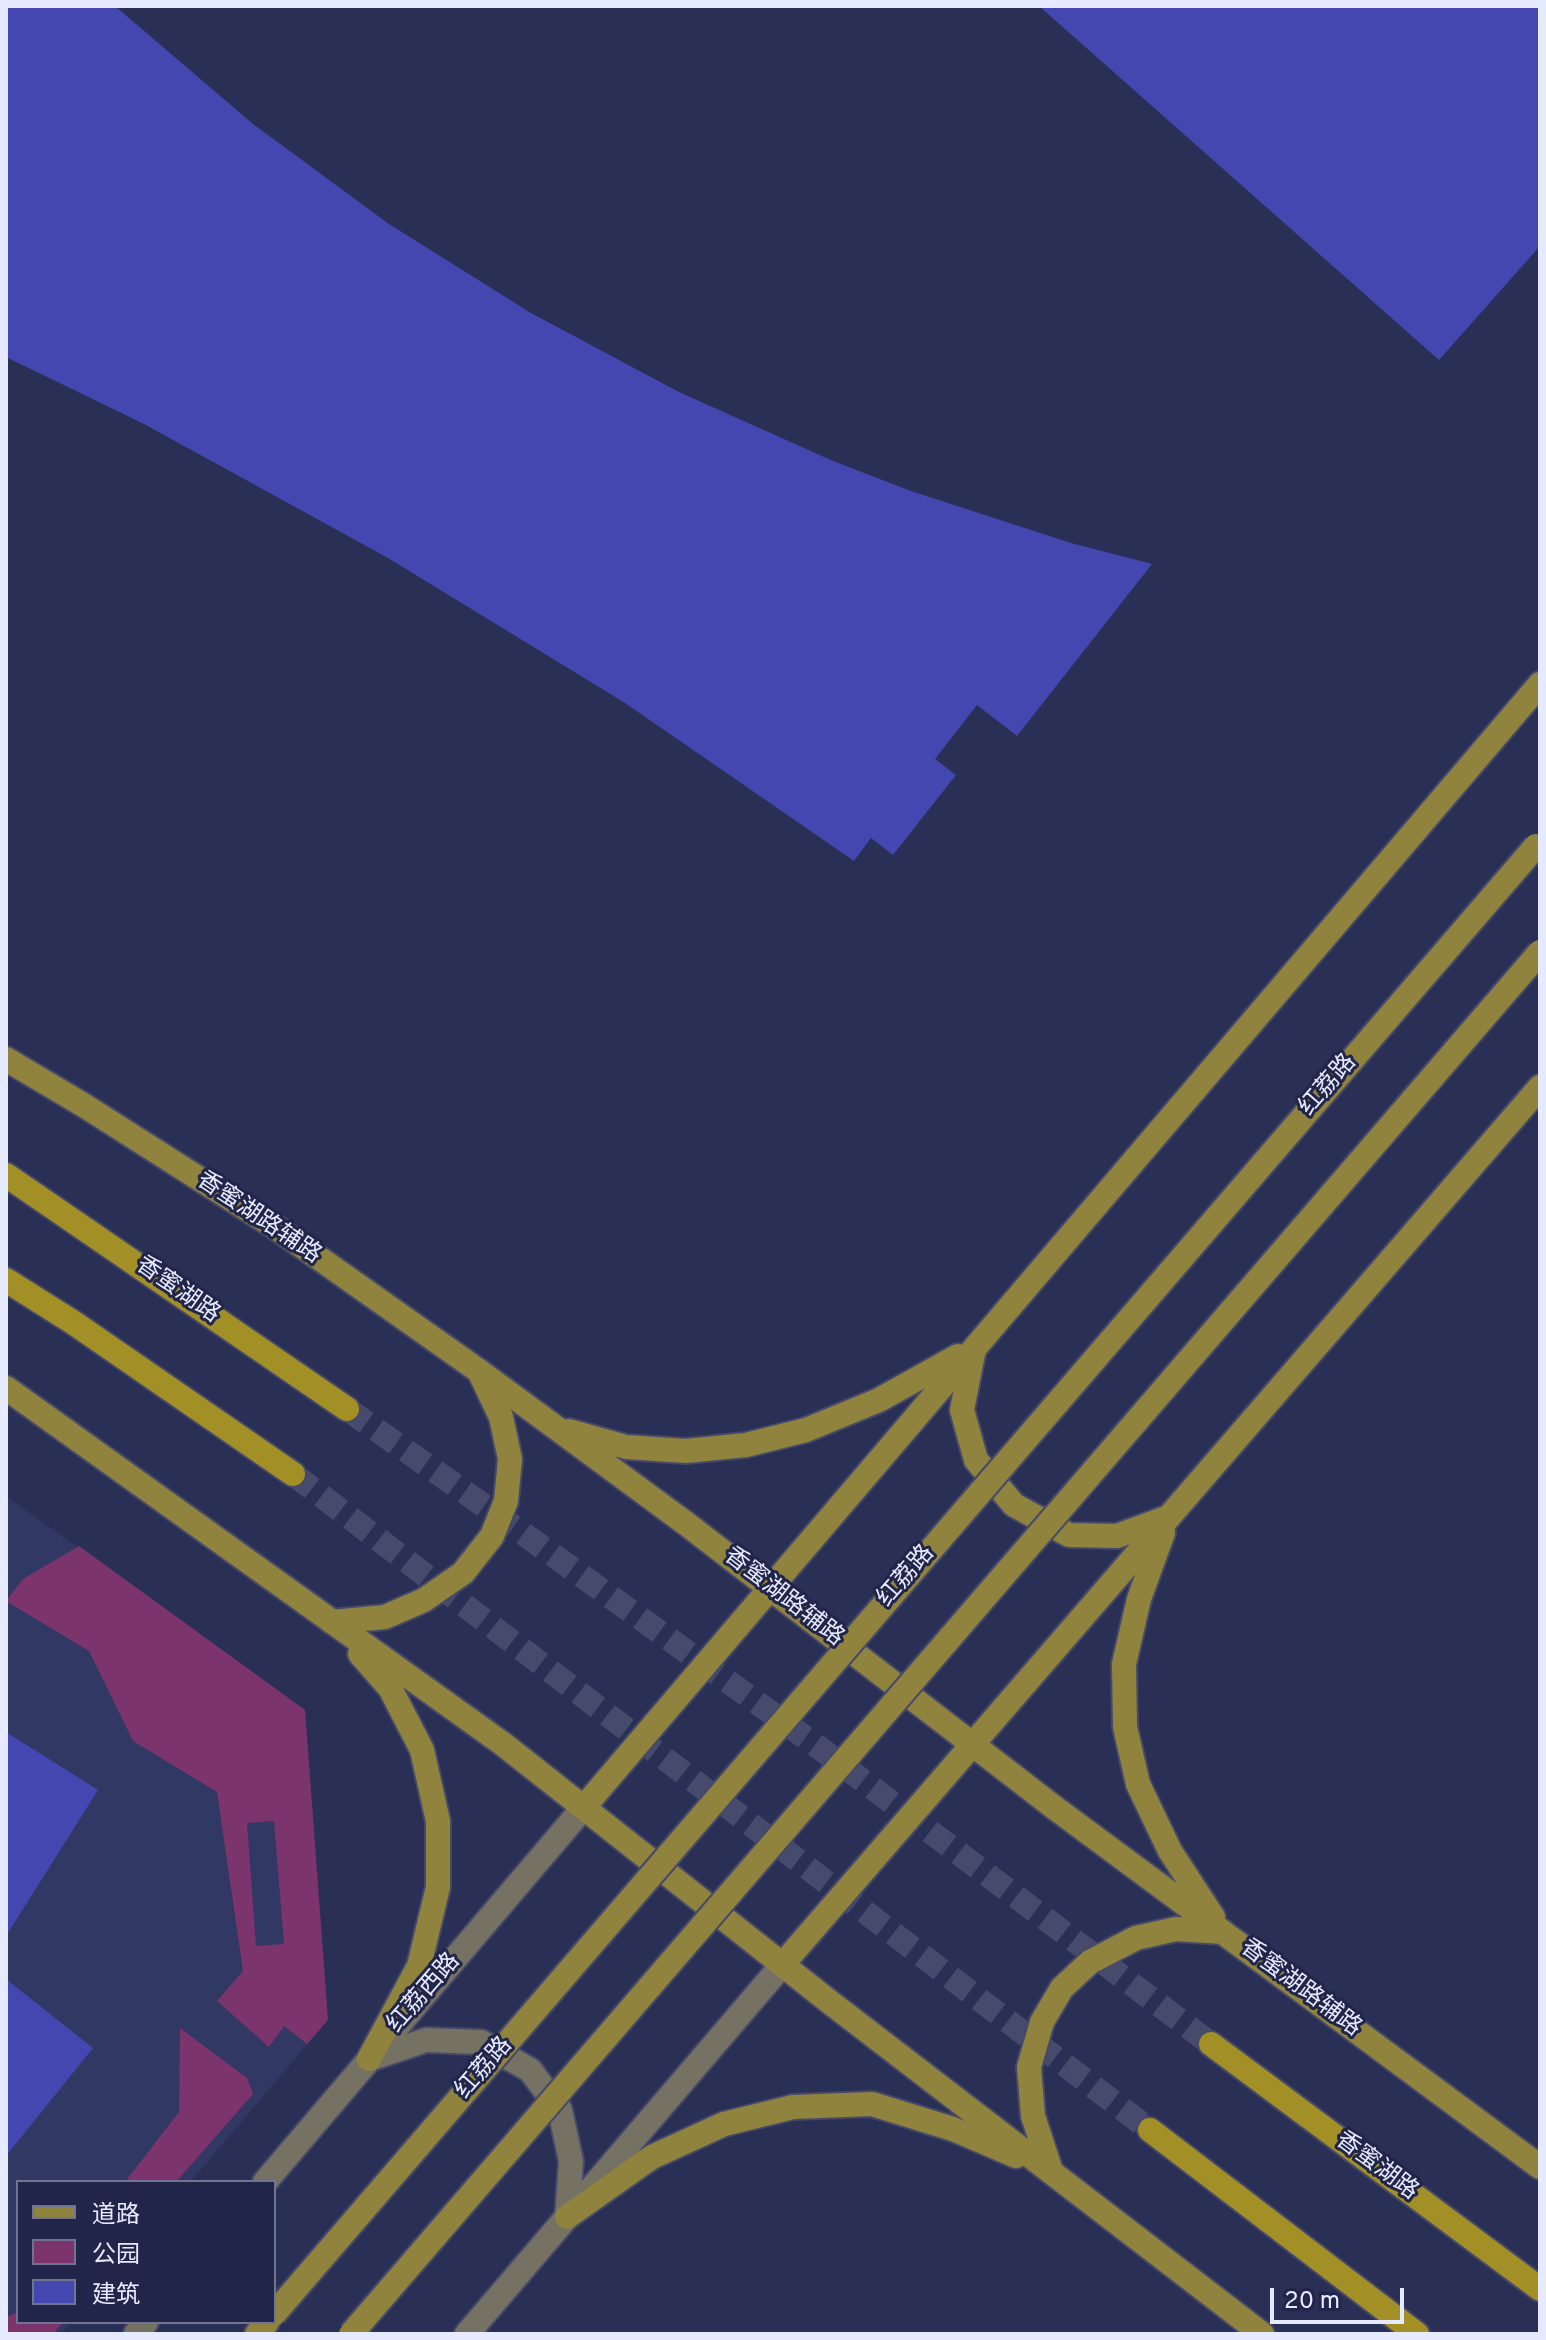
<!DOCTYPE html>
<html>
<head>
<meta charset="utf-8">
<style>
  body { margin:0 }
  #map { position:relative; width:1546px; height:2340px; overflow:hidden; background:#2a2f55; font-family:Overpass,"Noto Sans SC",sans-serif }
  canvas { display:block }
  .frame { position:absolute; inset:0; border:8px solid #e6eafe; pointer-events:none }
  .legend { position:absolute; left:16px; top:2180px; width:260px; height:144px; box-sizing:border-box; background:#212549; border:2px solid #707491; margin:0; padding:10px 14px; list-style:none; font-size:24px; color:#e6eafe }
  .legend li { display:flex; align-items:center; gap:16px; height:40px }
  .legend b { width:40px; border:2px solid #707491 }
  .scale { position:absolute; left:1270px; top:2288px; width:134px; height:36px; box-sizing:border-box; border:4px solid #e6eafe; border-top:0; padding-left:10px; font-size:24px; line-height:28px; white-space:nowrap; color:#e6eafe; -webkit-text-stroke:6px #212549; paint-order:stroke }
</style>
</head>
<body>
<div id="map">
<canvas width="1546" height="2340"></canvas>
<div class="frame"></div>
<ul class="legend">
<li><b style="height:10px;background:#90833e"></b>道路</li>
<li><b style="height:22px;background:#7c346d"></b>公园</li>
<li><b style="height:22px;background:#4347af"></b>建筑</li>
</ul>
<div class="scale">20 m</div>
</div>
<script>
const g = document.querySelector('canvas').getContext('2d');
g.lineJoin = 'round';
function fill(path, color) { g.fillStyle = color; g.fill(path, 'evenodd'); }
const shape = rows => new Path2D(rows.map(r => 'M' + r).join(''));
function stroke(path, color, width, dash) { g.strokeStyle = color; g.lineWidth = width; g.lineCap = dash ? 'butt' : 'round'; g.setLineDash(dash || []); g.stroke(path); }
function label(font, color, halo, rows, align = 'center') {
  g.font = font + ' Overpass,"Noto Sans SC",sans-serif'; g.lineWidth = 6; g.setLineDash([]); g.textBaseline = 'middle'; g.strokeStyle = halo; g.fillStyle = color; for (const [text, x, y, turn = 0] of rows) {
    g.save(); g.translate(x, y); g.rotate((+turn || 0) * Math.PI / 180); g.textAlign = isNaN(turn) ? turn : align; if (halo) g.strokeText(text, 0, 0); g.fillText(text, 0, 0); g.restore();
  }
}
fill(shape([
  [6,1496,305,1710,328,2020,190,2182,18,2182,18,2322,72,2322,61,2334,6,2334]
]), '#323864');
fill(shape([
  [79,1546,305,1710,328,2020,307,2044,284,2026,269,2047,217,2001,243,1971,217,1792,133,1741,89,1651,6,1601,23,1579],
  [274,1821,284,1944,256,1946,247,1823],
  [180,2028,247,2078,253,2094,176,2182,125,2182,179,2112],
  [18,2312,18,2322,63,2322,53,2334,6,2334,6,2317]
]), '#7c346d');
fill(shape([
  [6,6,115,6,253,124,389,224,531,313,679,392,833,461,911,491,1071,543,1152,564,1017,736,977,705,935,759,956,775,893,855,871,838,854,861,625,703,388,558,144,424,6,357],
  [1039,6,1540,6,1540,246,1439,360],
  [6,1732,98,1790,6,1936],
  [6,1979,93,2048,6,2156]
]), '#4347af');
stroke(shape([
  [347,1409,517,1529,817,1746,1211,2044],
  [293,1474,1150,2130]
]), '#464b6e', 24, [24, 12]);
const secondary = shape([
  [370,2059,426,2040,481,2042,530,2070,560,2110,571,2161,567,2217],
  [265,2182,584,1807],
  [136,2334,146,2322],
  [467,2334,783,1964]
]);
const primary = shape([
  [6,1059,85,1106,275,1227,479,1371,688,1525,1055,1808,1540,2167],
  [974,1349,962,1410,976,1460,1014,1505,1069,1535,1117,1536,1166,1518],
  [6,1388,503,1744,831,2003,1262,2334],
  [569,1431,626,1447,686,1451,746,1445,806,1430,879,1400,958,1356],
  [1163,1533,1139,1599,1124,1664,1125,1727,1138,1784,1170,1851,1213,1917],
  [332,1622,385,1617,424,1600,463,1573,492,1536,506,1501,510,1459,501,1417,480,1373],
  [360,1654,390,1688,422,1750,438,1821,438,1887,419,1966,369,2059],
  [584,1807,1540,684],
  [783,1964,1540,1087],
  [1051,2171,1033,2116,1029,2067,1042,2022,1062,1988,1090,1962,1136,1938,1176,1929,1223,1932],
  [567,2217,652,2157,724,2124,793,2107,872,2104,953,2129,1016,2156],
  [257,2334,267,2322]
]);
const trunk = shape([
  [6,1175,347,1409],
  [6,1280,74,1323,293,1474],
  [1211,2044,1540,2289],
  [1150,2130,1417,2334]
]);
stroke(secondary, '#464968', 28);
stroke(primary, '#464968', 28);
stroke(trunk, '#464968', 28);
stroke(secondary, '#757264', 24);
stroke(primary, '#90833e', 24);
stroke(trunk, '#a28f25', 24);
const primaryBridge = shape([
  [274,2314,1536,846],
  [351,2334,1540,952]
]);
stroke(primaryBridge, '#464968', 28, []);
stroke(primaryBridge, '#90833e', 24);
label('24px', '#e6eafe', '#212549', [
  ["红荔路",1329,1086,-49],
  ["香蜜湖路辅路",258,1219,34],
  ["香蜜湖路",177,1291,35],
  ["红荔路",907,1577,-49],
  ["香蜜湖路辅路",783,1598,38],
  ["香蜜湖路辅路",1300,1989,37],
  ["红荔西路",425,1994,-49],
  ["红荔路",485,2069,-49],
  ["香蜜湖路",1376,2167,37]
]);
</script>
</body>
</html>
